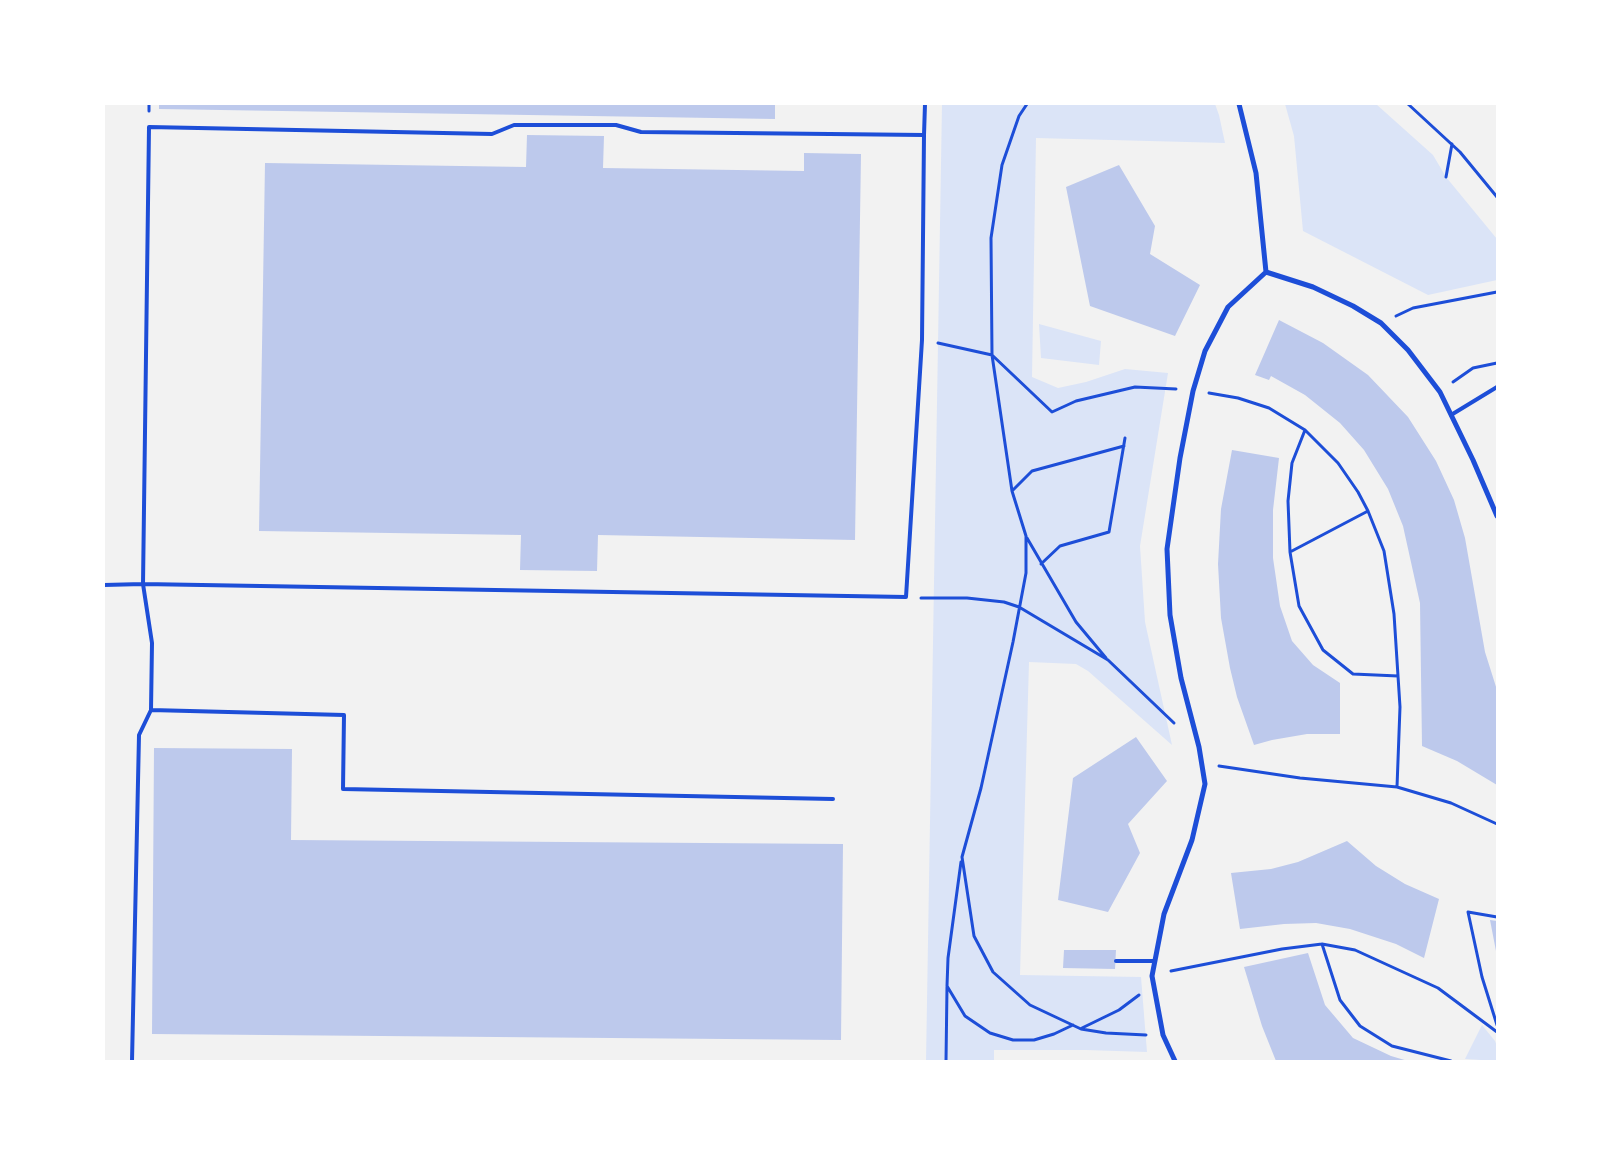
<!DOCTYPE html>
<html>
<head>
<meta charset="utf-8">
<style>
  body { margin:0 }
  #map { position:relative; width:1601px; height:1165px; overflow:hidden; background:#f2f2f2; font-family:"Titillium Web",sans-serif }
  canvas { display:block }
  .frame { position:absolute; inset:0; border:105px solid #fff; pointer-events:none }
</style>
</head>
<body>
<div id="map">
<canvas width="1601" height="1165"></canvas>
<div class="frame"></div>
</div>
<script>
const g = document.querySelector('canvas').getContext('2d');
g.lineJoin = 'round';
function fill(path, color) { g.fillStyle = color; g.fill(path, 'evenodd'); }
const shape = rows => new Path2D(rows.map(r => 'M' + r).join(''));
function stroke(path, color, width, dash) { g.strokeStyle = color; g.lineWidth = width; g.lineCap = dash ? 'butt' : 'round'; g.setLineDash(dash || []); g.stroke(path); }
fill(shape([
  [942,104,1215,104,1219,115,1225,143,1036,138,1032,377,1058,388,1086,382,1125,369,1168,373,1140,546,1145,622,1172,745,1088,671,1076,664,1029,662,1020,975,1141,977,1147,1052,1086,1050,994,1050,994,1061,926,1061],
  [1285,104,1376,104,1433,155,1446,177,1497,239,1497,280,1428,295,1303,231,1294,136],
  [1039,324,1101,341,1099,365,1041,358],
  [1482,1025,1495,1041,1497,1046,1497,1061,1465,1059]
]), '#dbe4f7');
fill(shape([
  [159,104,775,104,775,119,159,109],
  [527,135,604,136,603,168,804,171,804,153,861,154,855,540,598,535,597,571,520,570,521,535,259,531,265,163,526,167],
  [1119,165,1155,226,1150,254,1200,285,1175,336,1090,306,1066,187],
  [1279,320,1323,343,1368,375,1408,417,1436,461,1454,500,1465,538,1485,652,1497,690,1497,785,1457,761,1422,746,1420,603,1403,526,1388,489,1364,450,1340,423,1305,395,1271,376,1269,380,1255,375],
  [1232,450,1279,458,1273,510,1273,558,1280,606,1292,641,1313,665,1340,683,1340,734,1307,734,1272,740,1254,745,1237,697,1230,668,1221,618,1218,564,1221,509],
  [1136,737,1167,781,1128,824,1140,853,1108,912,1058,900,1073,778],
  [154,748,292,749,291,840,843,844,841,1040,152,1034],
  [1347,841,1376,866,1405,884,1439,899,1424,958,1396,944,1350,929,1316,923,1284,924,1240,929,1231,873,1271,869,1298,862],
  [1490,920,1497,921,1497,951,1496,951],
  [1064,950,1116,950,1115,969,1063,968],
  [1308,953,1325,1005,1353,1038,1391,1056,1408,1061,1276,1061,1262,1026,1244,967]
]), '#bdc9ec');
stroke(shape([
  [1027,104,1019,116,1002,165,991,238,992,355,1012,491,1026,536,1026,573,1013,642,981,788,962,857,974,936,993,972,1030,1005,1081,1029,1106,1033,1146,1035],
  [1408,104,1460,152,1497,197],
  [149,111,149,104],
  [1446,177,1452,144],
  [1396,316,1413,308,1497,292],
  [938,343,992,355,1052,412,1076,401,1135,387,1176,389],
  [1453,382,1473,368,1497,363],
  [1209,393,1238,398,1269,408,1305,430,1338,463,1358,492,1368,511,1384,551,1394,614,1400,707,1397,787],
  [1305,430,1292,463,1288,501,1290,552,1299,606,1323,650,1353,674,1398,676],
  [1013,490,1032,471,1124,446],
  [1027,538,1076,622,1106,658],
  [1290,552,1368,511],
  [1041,564,1060,546,1109,532,1125,438],
  [921,598,967,598,1004,602,1019,607,1108,660,1174,723],
  [1219,766,1300,778,1397,787,1451,803,1497,824],
  [961,862,948,958,947,986,965,1016,990,1033,1013,1040,1034,1040,1054,1034,1073,1025],
  [1497,917,1468,912,1482,977,1497,1025],
  [1322,944,1340,1000,1360,1026,1392,1046,1451,1061],
  [1171,971,1282,949,1322,944,1355,950,1438,988,1497,1032],
  [1082,1028,1119,1010,1139,995],
  [946,1061,947,987]
]), '#1d4ed8', 3);
stroke(shape([
  [924,135,925,104],
  [1451,415,1497,387],
  [104,585,143,584,906,597,922,340,924,135,641,132,616,125,514,125,492,134,149,127,143,584,152,643,151,710,139,735,132,1061],
  [151,710,344,715,343,789,833,799],
  [1116,961,1155,961]
]), '#1d4ed8', 4);
stroke(shape([
  [1239,104,1256,173,1266,272],
  [1266,272,1313,287,1353,306,1381,323,1408,350,1440,392,1473,460,1497,516],
  [1175,1061,1163,1035,1152,976,1164,914,1192,840,1205,784,1199,747,1181,678,1170,615,1167,549,1180,458,1193,391,1205,351,1228,307,1266,272]
]), '#1d4ed8', 5);
</script>
</body>
</html>
